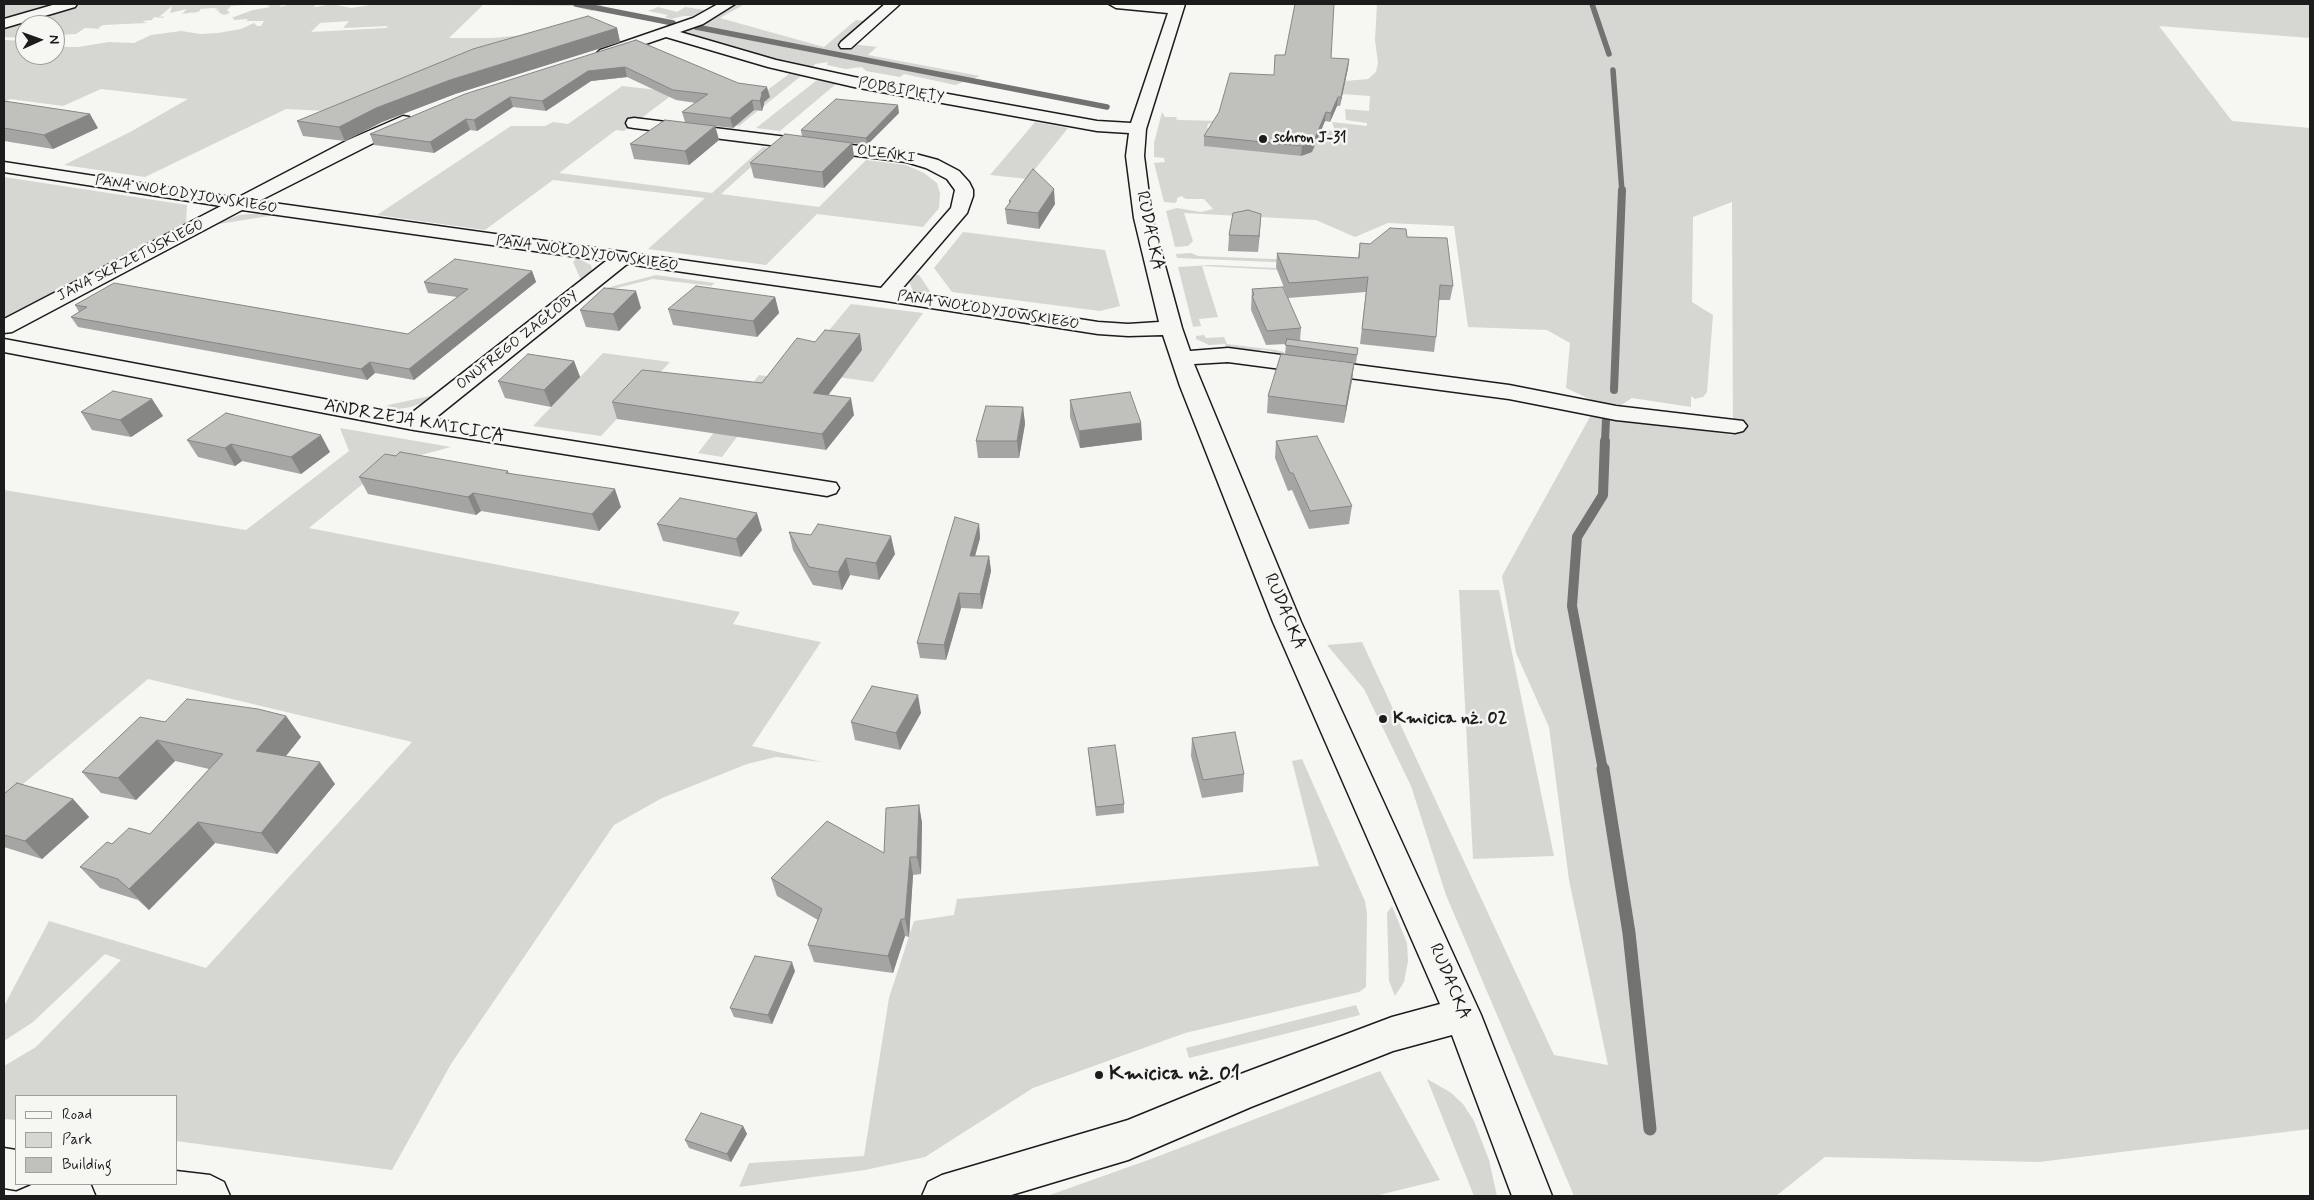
<!DOCTYPE html>
<html>
<head>
<meta charset="utf-8">
<style>
  body { margin:0 }
  #map { position:relative; width:2314px; height:1200px; overflow:hidden; background:#f6f6f2; font-family:Mynerve,sans-serif }
  canvas { display:block }
  .frame { position:absolute; inset:0; border:5px solid #1c1c1c; pointer-events:none }
  .legend { position:absolute; left:15px; top:1095px; width:162px; height:90px; box-sizing:border-box; background:#f6f6f2; border:1px solid #9f9f9c; margin:0; padding:6px 9px; list-style:none; font-size:15px; color:#1c1c1c }
  .legend li { display:flex; align-items:center; gap:10px; height:25px }
  .legend b { width:25px; border:1px solid #9f9f9c }
  .north { position:absolute; left:15px; top:15px; width:50px; height:50px; box-sizing:border-box; background:#f6f6f2; border:1px solid #9f9f9c; border-radius:50%; rotate:88deg; font-size:14px; font-weight:700; line-height:20px; text-align:center; color:#1c1c1c }
  .north::after { content:''; display:block; margin:auto; width:18px; height:22px; background:#1c1c1c; clip-path:polygon(50% 0,100% 100%,50% 72%,0 100%) }
</style>
</head>
<body>
<div id="map">
<canvas width="2314" height="1200"></canvas>
<div class="frame"></div>
<ul class="legend">
<li><b style="height:6px;background:#f6f6f2"></b>Road</li>
<li><b style="height:14px;background:#d6d6d2"></b>Park</li>
<li><b style="height:14px;background:#c0c0bd"></b>Building</li>
</ul>
<div class="north">N</div>
</div>
<script>
const g = document.querySelector('canvas').getContext('2d');
g.lineJoin = 'round';
function fill(path, color) { g.fillStyle = color; g.fill(path, 'evenodd'); }
const shape = rows => new Path2D(rows.map(r => 'M' + r).join(''));
function stroke(path, color, width, dash) { g.strokeStyle = color; g.lineWidth = width; g.lineCap = dash ? 'butt' : 'round'; g.setLineDash(dash || []); g.stroke(path); }
function label(font, color, halo, rows, align = 'center') {
  g.font = font + ' Mynerve,sans-serif'; g.lineWidth = 5; g.setLineDash([]); g.textBaseline = 'middle'; g.strokeStyle = halo; g.fillStyle = color; for (const [text, x, y, turn = 0] of rows) {
    g.save(); g.translate(x, y); g.rotate((+turn || 0) * Math.PI / 180); g.textAlign = isNaN(turn) ? turn : align; if (halo) g.strokeText(text, 0, 0); g.fillText(text, 0, 0); g.restore();
  }
}
fill(shape([
  [4,4,64,4,4,21],
  [76,4,258,4,231,6,227,10,230,13,224,15,218,12,220,10,215,11,218,9,214,8,200,9,200,11,190,14,194,12,182,14,187,9,170,13,172,6,159,17,165,16,162,18,154,17,152,20,142,21,147,23,103,25,98,28,101,29,85,28,76,34,59,35,55,37,55,25,25,25,25,38,4,37,4,26],
  [266,4,282,4,280,7,291,4,317,4,314,6,316,7,332,4,351,8,377,4,605,4,592,11,572,6,483,5,449,38,492,38,535,34,348,112,286,109,145,177,64,165,132,131,188,99,101,89,63,106,10,99,4,102,4,40,25,41,25,55,55,55,55,43,58,42,63,43,61,45,66,47,78,47,109,42,134,43,151,35,181,31,201,34,218,33,241,29,254,23,257,26,261,26,264,21,246,21,248,19,233,20,234,18,231,18,253,10,270,7],
  [349,21,343,28,388,26,386,28,311,32,320,23],
  [735,4,745,4,720,18,824,47,856,20,865,21,836,46,852,44,877,47,868,55,980,76,955,85,904,74,900,77,866,71,862,67,846,69,827,65,828,62,815,64,813,67,784,60,779,62,686,33,689,29,716,16],
  [1377,4,2310,4,2310,38,2159,26,2232,121,2310,128,2310,1129,2039,1162,1825,1157,1776,1196,1574,1196,1446,895,1411,786,1364,689,1327,645,1362,642,1554,1055,1608,1065,1569,880,1549,727,1516,653,1502,576,1591,415,1733,435,1732,202,1693,217,1692,302,1713,315,1707,392,1703,397,1695,399,1691,396,1691,407,1632,398,1621,405,1596,402,1566,388,1570,343,1547,330,1468,327,1454,226,1388,223,1355,237,1316,220,1184,213,1193,241,1188,246,1175,247,1166,211,1177,208,1201,212,1213,209,1204,199,1186,199,1181,196,1177,198,1177,201,1175,203,1164,202,1154,163,1165,162,1164,158,1154,157,1154,143,1162,112,1165,117,1178,117,1175,119,1180,120,1221,121,1208,124,1207,128,1213,130,1212,146,1301,156,1312,152,1319,135,1303,128,1335,131,1332,122,1367,126,1367,123,1346,120,1345,109,1369,111,1370,96,1342,94,1345,81,1368,79,1376,72,1378,63,1375,40],
  [658,7,677,12,685,7,705,10,693,16,684,16,671,19,665,17,668,15,648,11],
  [789,74,801,76,739,126,722,124],
  [817,80,836,84,780,131,756,128],
  [622,86,676,92,624,131,616,130,559,173,712,193,763,147,772,148,721,194,819,207,866,160,906,165,924,173,937,183,940,193,939,208,923,227,817,214,766,265,648,249,705,198,553,180,485,230,377,215,511,126,545,126,553,122,568,124],
  [1035,122,1068,128,1027,179,990,175],
  [4,177,187,205,186,223,181,226,185,227,4,321],
  [263,213,275,215,213,225,239,215],
  [963,232,1105,250,1120,306,1100,311,952,292,934,268],
  [1191,253,1198,256,1298,260,1298,263,1177,258,1176,254],
  [577,258,591,265,592,270,586,281,581,280,573,262],
  [1211,265,1298,269,1298,271,1202,266,1218,317,1199,319,1201,326,1193,327,1178,267],
  [656,275,715,283,711,286,653,279,605,291,606,288],
  [913,275,919,275,934,297,921,295,913,291,909,281],
  [851,304,923,313,873,382,795,371],
  [1204,335,1206,338,1224,337,1227,344,1276,350,1284,352,1285,355,1266,350,1226,350,1225,344,1209,345,1196,339,1196,336],
  [603,353,670,362,601,436,533,426],
  [759,375,781,378,722,457,698,453],
  [435,395,425,402,411,407,399,409,384,408,388,405],
  [340,428,451,447,387,464,309,528,740,612,733,624,821,642,752,746,822,762,776,757,747,764,662,798,614,825,451,1064,392,1170,176,1141,176,1096,16,1096,16,1120,4,1119,4,1066,36,1047,121,960,105,954,33,1022,4,1041,4,1006,49,921,206,968,412,742,148,679,4,800,4,490,246,530,349,451],
  [1459,590,1499,590,1554,856,1473,859],
  [1302,759,1365,901,1367,914,1366,987,1359,992,1185,1033,1033,1088,925,1157,865,1170,739,1187,749,1163,864,1156,889,998,914,921,954,915,957,899,1319,866,1292,761],
  [1392,906,1407,943,1408,961,1404,982,1395,996,1389,981,1387,913],
  [1356,1005,1360,1015,1189,1058,1186,1048],
  [1380,1071,1440,1180,1375,1196,1047,1196,1151,1159],
  [1427,1079,1450,1092,1463,1104,1474,1121,1489,1160,1497,1196,1474,1196]
]), '#d6d6d2');
stroke(shape([
  [576,4,673,23],
  [1592,4,1609,54],
  [696,27,1107,107],
  [1613,70,1622,192]
]), '#727271', 5.5);
stroke(shape([
  [1614,390,1622,190],
  [1605,442,1606,419]
]), '#727271', 8);
stroke(shape([
  [1603,770,1572,606,1577,537,1603,495,1605,441]
]), '#727271', 10);
stroke(shape([
  [1603,769,1629,933,1650,1129]
]), '#727271', 13);
const street = shape([
  [56,4,77,4,75,7,4,28,4,19,56,4],
  [718,4,735,4,703,24,680,32,776,60,854,77,1097,121,1131,123,1168,13,1116,8,1109,4,1185,4,1146,129,1144,156,1152,218,1182,328,1190,351,1228,348,1509,385,1616,406,1743,421,1747,426,1743,431,1735,433,1616,420,1509,399,1228,362,1194,364,1301,622,1481,1015,1552,1196,1512,1196,1452,1035,1393,1051,1251,1107,1128,1160,1008,1196,922,1196,928,1182,942,1175,1128,1120,1238,1075,1392,1017,1440,1004,1273,622,1180,386,1163,335,1128,336,1098,334,886,301,627,264,434,419,836,483,839,488,836,493,827,496,414,430,4,352,4,339,409,415,606,261,242,210,12,332,4,333,4,319,221,206,4,172,4,162,237,198,348,140,403,116,409,117,411,121,409,125,259,201,881,288,951,208,955,190,947,179,926,168,906,162,634,128,628,127,626,123,628,119,634,118,908,152,938,160,959,171,969,182,973,190,973,196,967,213,900,291,1098,322,1128,324,1159,322,1134,218,1126,156,1129,133,1097,131,854,87,768,67,666,37,605,58,597,53,600,50,693,18,718,4],
  [885,4,900,4,851,48,841,48,839,45,841,42,885,4],
  [4,1148,16,1150,16,1184,30,1184,16,1190,4,1188,4,1148],
  [176,1171,210,1175,224,1182,230,1196,97,1196,92,1184,176,1184,176,1171]
]);
stroke(street, '#1c1c1c', 3);
fill(street, '#f6f6f2');
fill(shape([
  [617,28,620,42,455,94,382,122,345,141,303,136,297,121],
  [636,40,770,97,764,102,764,104,762,111,754,110,733,128,715,126,719,140,689,165,634,159,630,144,685,122,682,112,696,103,676,100,627,77,591,81,546,111,513,107,477,131,470,130,434,153,374,145,370,134],
  [1331,58,1349,59,1348,68,1340,106,1337,106,1330,122,1325,121,1312,152,1301,156,1204,146,1204,136,1274,75],
  [4,101,98,128,53,149,4,141],
  [899,113,867,145,852,143,854,157,824,188,754,178,750,163,802,137,801,130],
  [1009,201,1055,204,1039,229,1007,224,1005,209,1009,204],
  [1260,230,1258,252,1228,251,1229,235],
  [1407,237,1453,286,1450,300,1439,300,1436,337,1434,352,1360,344,1366,292,1288,298,1276,267,1277,253,1358,258,1360,243,1370,244],
  [532,271,536,282,414,380,375,373,367,380,78,327,71,317,79,312,75,305,408,334,457,297,428,293,424,282],
  [1252,289,1301,328,1300,341,1358,348,1356,363,1285,354,1286,344,1266,345,1251,310],
  [775,297,779,313,757,337,673,325,668,309],
  [641,308,619,331,586,327,580,310],
  [815,342,862,350,828,395,854,415,826,450,617,419,612,402,762,383],
  [574,361,580,377,551,407,505,398,498,381],
  [1354,363,1352,380,1344,423,1267,413,1268,396],
  [152,399,163,416,131,437,92,430,81,412],
  [1070,400,1141,423,1142,440,1080,448,1070,417],
  [1023,407,1025,424,1019,458,978,458,976,441],
  [187,440,330,452,301,474,242,461,235,466,198,457],
  [1276,441,1352,506,1349,524,1309,529,1292,490,1288,491,1275,458],
  [508,471,509,473,621,507,599,531,481,511,476,515,368,494,359,477],
  [657,524,762,530,741,557,663,541],
  [979,524,980,538,975,556,989,556,991,571,982,609,961,608,946,660,920,658,917,643],
  [789,532,895,554,879,580,850,575,842,590,813,585,793,550],
  [921,713,900,750,855,740,851,722],
  [286,716,301,737,286,756,335,784,277,854,215,843,149,910,138,900,100,888,80,867,112,844,150,834,209,769,175,761,136,800,101,793,82,772,165,722],
  [1192,738,1244,774,1243,792,1202,798,1191,756],
  [1088,748,1124,804,1124,813,1096,816],
  [4,794,73,799,89,817,42,859,4,847],
  [919,805,922,823,921,874,913,875,909,937,905,936,893,973,814,962,808,945,818,920,777,896,771,878,884,853],
  [795,971,772,1024,734,1017,730,1008],
  [743,1126,747,1134,731,1162,689,1148,685,1140]
]), '#a5a5a3');
fill(shape([
  [617,28,620,42,455,94,382,122,345,141,339,127,376,108,450,80],
  [1349,59,1348,68,1340,106,1341,97],
  [625,67,627,77,591,81,546,111,542,101,588,71],
  [767,87,770,97,764,102,764,104,762,111,760,101,761,93],
  [510,97,513,107,477,131,474,120],
  [1338,97,1337,106,1330,122,1331,113],
  [752,100,754,110,733,128,730,118],
  [898,105,899,113,867,145,866,138],
  [1326,112,1325,121,1312,152,1301,156,1302,146],
  [90,114,98,128,53,149,44,135],
  [466,119,470,130,434,153,430,142],
  [715,126,719,140,689,165,685,151],
  [852,143,854,157,824,188,822,172],
  [1054,189,1055,204,1039,229,1038,213],
  [1261,214,1260,230,1258,252,1259,236],
  [532,271,536,282,414,380,409,369],
  [636,291,641,308,619,331,613,314],
  [775,297,779,313,757,337,753,321],
  [860,334,862,350,817,410,813,393],
  [574,361,580,377,551,407,544,390],
  [370,362,375,373,367,380,361,369],
  [1354,363,1352,380,1344,423,1346,406],
  [851,398,854,415,826,450,822,434],
  [152,399,163,416,131,437,120,420],
  [1023,407,1025,424,1019,458,1017,441],
  [1141,423,1142,440,1080,448,1079,431],
  [321,435,330,452,301,474,291,457],
  [231,444,242,461,235,466,225,448],
  [615,489,621,507,599,531,592,514],
  [473,493,481,511,476,515,468,497],
  [757,513,762,530,741,557,736,539],
  [979,524,980,538,971,570,970,556],
  [891,536,895,554,879,580,876,563],
  [989,556,991,571,982,609,980,594],
  [846,558,850,575,842,590,838,572],
  [959,593,961,608,946,660,944,645],
  [918,695,921,713,900,750,896,733],
  [286,716,301,737,272,773,256,751],
  [157,740,175,761,136,800,118,778],
  [320,762,335,784,277,854,261,833],
  [73,799,89,817,42,859,25,841],
  [919,805,922,823,921,874,917,857],
  [198,822,215,843,149,910,129,889],
  [910,857,913,875,909,937,905,919],
  [901,919,905,936,893,973,888,956],
  [792,962,795,971,772,1024,768,1015],
  [743,1126,747,1134,731,1162,727,1154]
]), '#868684');
const building = shape([
  [1295,4,1334,4,1331,58,1349,59,1341,97,1338,97,1331,113,1326,112,1313,143,1302,146,1204,136,1219,112,1230,73,1274,75,1275,55,1285,55,1295,4],
  [588,16,617,28,450,80,376,108,339,127,297,121,473,49,588,16],
  [636,40,738,83,767,87,761,93,762,94,760,101,752,100,730,118,682,112,708,94,673,90,625,67,588,71,542,101,510,97,474,120,466,119,430,142,370,134,465,94,636,40],
  [836,99,898,105,866,138,801,130,836,99],
  [4,101,90,114,44,135,4,128,4,101],
  [665,120,715,126,685,151,630,144,665,120],
  [785,134,852,143,822,172,750,163,785,134],
  [1033,169,1054,189,1038,213,1005,209,1011,201,1009,201,1033,169],
  [1248,210,1261,214,1259,236,1229,235,1233,213,1248,210],
  [1390,228,1406,229,1407,237,1447,238,1453,286,1440,285,1436,337,1362,329,1368,277,1289,283,1277,253,1359,258,1360,243,1370,244,1390,228],
  [455,259,532,271,409,369,370,362,361,369,71,317,87,307,75,305,114,283,408,334,468,289,424,282,455,259],
  [696,286,775,297,753,321,668,309,696,286],
  [1283,287,1301,328,1267,331,1252,296,1254,295,1252,289,1283,287],
  [604,288,636,291,613,314,580,310,604,288],
  [825,330,860,334,813,393,851,398,822,434,612,402,642,370,762,383,797,338,815,342,825,330],
  [1287,339,1358,348,1357,355,1285,345,1287,339],
  [528,354,574,361,544,390,498,381,528,354],
  [1281,354,1354,363,1346,406,1268,396,1281,354],
  [113,391,152,399,120,420,81,412,113,391],
  [1130,392,1141,423,1079,431,1070,400,1130,392],
  [986,406,1023,407,1017,441,976,441,986,406],
  [226,413,321,435,291,457,231,444,225,448,187,440,226,413],
  [1317,436,1352,506,1310,511,1293,473,1290,473,1276,441,1317,436],
  [400,452,508,471,506,473,615,489,592,514,473,493,468,497,359,477,385,454,396,456,400,452],
  [680,498,757,513,736,539,657,524,680,498],
  [955,517,979,524,970,556,989,556,980,594,959,593,944,645,917,643,955,517],
  [818,524,891,536,876,563,846,558,838,572,809,567,789,532,811,535,818,524],
  [872,686,918,695,896,733,851,722,872,686],
  [187,699,258,709,286,716,256,751,320,762,261,833,198,822,129,889,118,879,80,867,107,842,112,844,129,828,150,834,223,754,157,740,118,778,82,772,140,717,165,722,187,699],
  [1235,732,1244,774,1203,780,1192,738,1235,732],
  [1115,745,1124,804,1096,807,1088,748,1115,745],
  [17,783,73,799,25,841,4,835,4,794,17,783],
  [919,805,917,857,910,857,905,919,901,919,888,956,808,945,822,909,771,878,827,821,884,853,886,808,919,805],
  [755,956,792,962,768,1015,730,1008,755,956],
  [701,1113,743,1126,727,1154,685,1140,701,1113]
]);
fill(building, '#c0c0bd');
stroke(building, '#868684', 1);
for (const [x, y, r, color] of [
  [1263,139,5,"#1c1c1c"],
  [1383,719,5,"#1c1c1c"],
  [1099,1075,5,"#1c1c1c"]
]) { const dot = new Path2D(); dot.arc(x, y, r, 0, 2 * Math.PI); g.fillStyle = color; g.fill(dot); stroke(dot, '#f6f6f2', 2); }
label('15px', '#1c1c1c', '#f6f6f2', [
  ["PODBIPIĘTY",901,91,10],
  ["OLEŃKI",886,155,8],
  ["PANA WOŁODYJOWSKIEGO",186,195,9],
  ["PANA WOŁODYJOWSKIEGO",587,254,8],
  ["JANA SKRZETUSKIEGO",131,261,-27],
  ["PANA WOŁODYJOWSKIEGO",988,311,9],
  ["ONUFREGO ZAGŁOBY",518,341,-38]
]);
label('bold 15px', '#1c1c1c', '#f6f6f2', [
  ["schron J-31",1273,139]
], 'left');
label('18px', '#1c1c1c', '#f6f6f2', [
  ["RUDACKA",1149,231,78],
  ["ANDRZEJA KMICICA",414,422,10],
  ["RUDACKA",1284,612,67],
  ["RUDACKA",1449,982,67]
]);
label('bold 18px', '#1c1c1c', '#f6f6f2', [
  ["Kmicica nż. 02",1393,719]
], 'left');
label('bold 21px', '#1c1c1c', '#f6f6f2', [
  ["Kmicica nż. 01",1109,1075]
], 'left');
</script>
</body>
</html>
